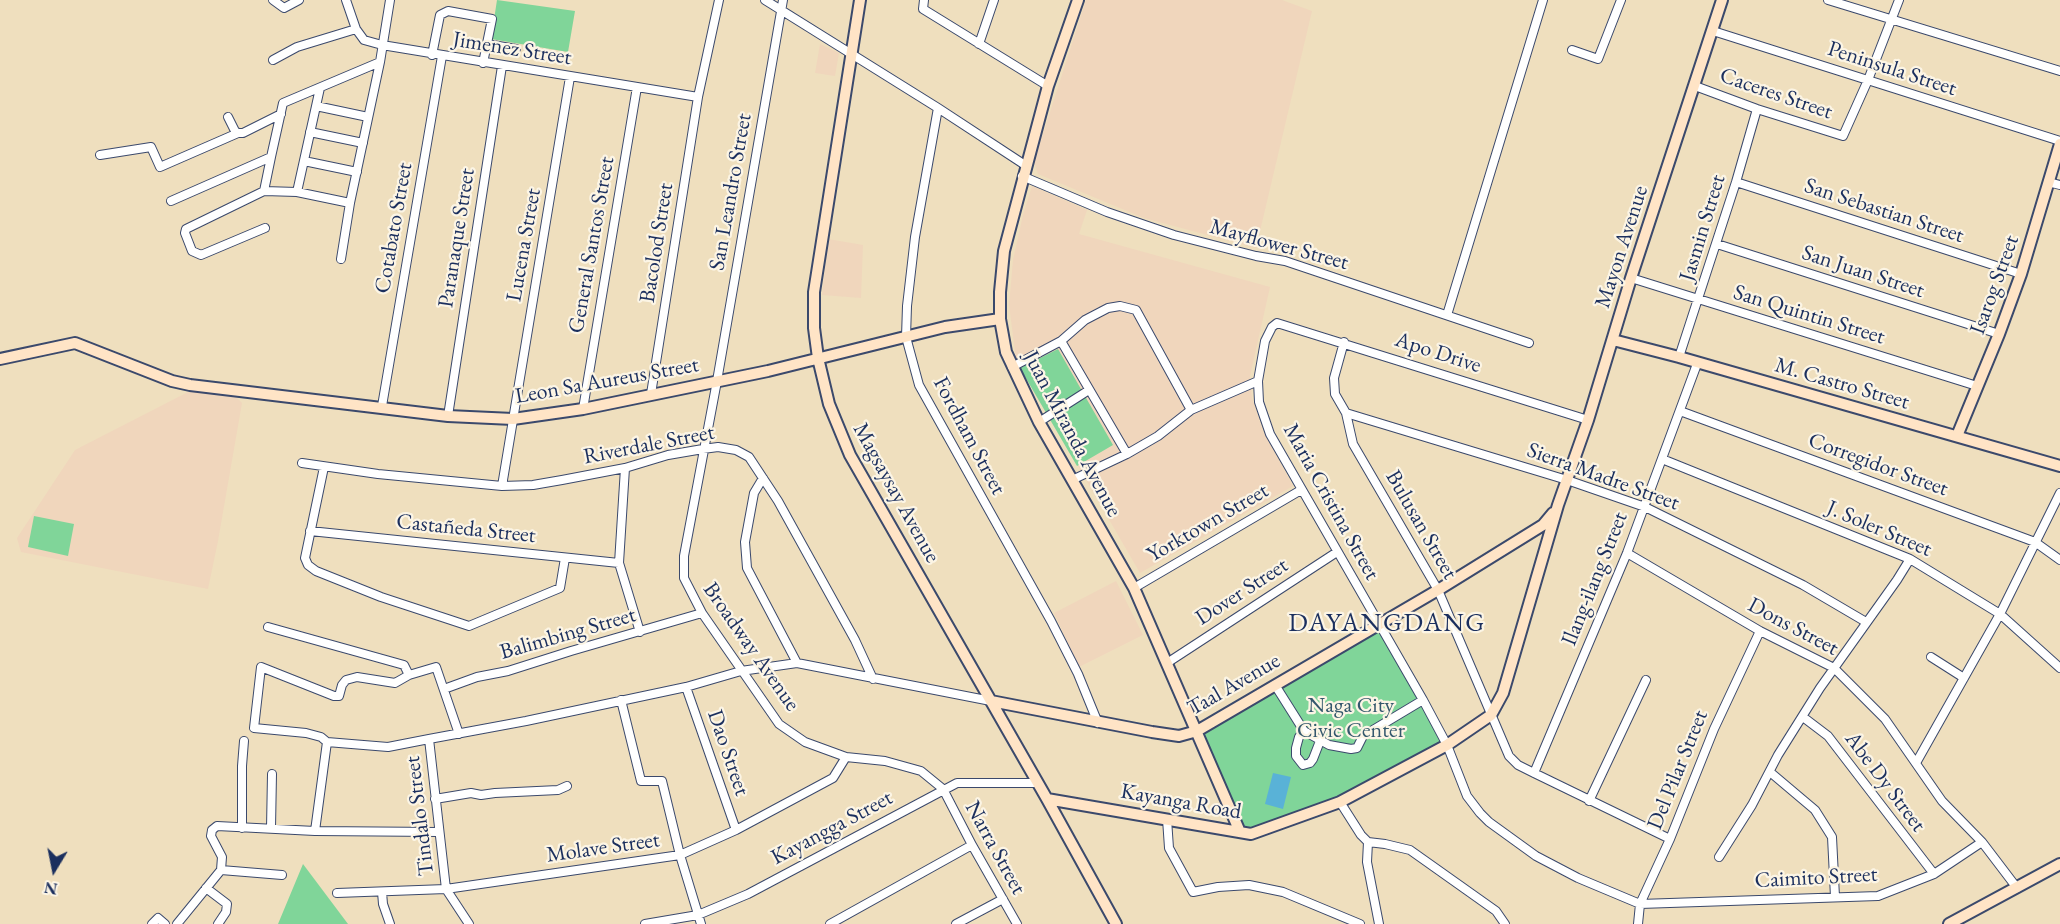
<!DOCTYPE html>
<html>
<head>
<meta charset="utf-8">
<style>
  body { margin:0 }
  #map { position:relative; width:2060px; height:924px; overflow:hidden; background:#efdfbe; font-family:"EB Garamond",serif }
  canvas { display:block }
  .north { position:absolute; left:24px; top:840px; width:60px; height:60px; -webkit-text-stroke:4px #fcf5e5; paint-order:stroke; rotate:190deg; font-size:16px; font-weight:700; line-height:24px; text-align:center; color:#1b2f5e }
  .north::after { content:''; display:block; margin:auto; width:21px; height:27px; background:#1b2f5e; clip-path:polygon(50% 0,100% 100%,50% 72%,0 100%) }
</style>
</head>
<body>
<div id="map">
<canvas width="2060" height="924"></canvas>
<div class="north">N</div>
</div>
<script>
const g = document.querySelector('canvas').getContext('2d');
g.lineJoin = 'round';
function fill(path, color) { g.fillStyle = color; g.fill(path, 'evenodd'); }
const shape = rows => new Path2D(rows.map(r => 'M' + r).join(''));
function stroke(path, color, width, dash) { g.strokeStyle = color; g.lineWidth = width; g.lineCap = dash ? 'butt' : 'round'; g.setLineDash(dash || []); g.stroke(path); }
function label(font, color, halo, rows, align = 'center') {
  g.font = font + ' "EB Garamond",serif'; g.lineWidth = 4.5; g.setLineDash([]); g.textBaseline = 'middle'; g.strokeStyle = halo; g.fillStyle = color; for (const [text, x, y, turn = 0] of rows) {
    g.save(); g.translate(x, y); g.rotate((+turn || 0) * Math.PI / 180); g.textAlign = isNaN(turn) ? turn : align; if (halo) g.strokeText(text, 0, 0); g.fillText(text, 0, 0); g.restore();
  }
}
fill(shape([
  [1086,0,1282,0,1312,11,1256,248,1144,218,1038,174,1034,162],
  [820,44,839,53,835,76,815,73],
  [1032,186,1087,210,1079,234,1270,287,1250,376,1252,398,1263,431,1293,486,1140,573,1016,359,1009,305,1013,260,1023,215],
  [828,239,863,245,861,298,822,295],
  [190,391,235,396,242,403,218,541,208,589,21,552,17,538,75,450],
  [1116,581,1143,635,1079,667,1054,613]
]), '#f0d6bc');
fill(shape([
  [497,0,575,11,568,52,491,39],
  [1058,349,1113,445,1077,466,1020,368],
  [34,516,74,524,68,556,28,547],
  [1379,624,1447,745,1340,802,1240,832,1197,731],
  [303,864,348,924,278,924]
]), '#80d599');
fill(shape([
  [1273,773,1291,777,1283,809,1265,804]
]), '#59b2d7');
const street = shape([
  [273,0,284,8,299,0],
  [346,0,356,29,364,40,382,45,698,97],
  [765,0,938,108,1025,165],
  [783,0,717,381,684,556,684,578,702,613,779,724,805,742,846,757,885,761,921,771,943,789,972,845,1017,924],
  [924,0,923,9,1048,86],
  [1828,0,2060,71],
  [1713,31,2060,141],
  [487,44,516,49],
  [979,44,994,0],
  [1572,50,1598,59,1621,0],
  [432,55,440,15,448,11,492,19,483,63],
  [273,60,297,47,356,29],
  [1695,86,1757,109,1843,136,1868,80,1899,0],
  [316,106,368,117],
  [938,108,915,237,907,306,906,337,919,385,1051,621,1078,674,1098,723],
  [228,117,235,131,238,133,243,133,281,114],
  [310,132,363,143],
  [100,155,151,147,160,167,238,133],
  [304,161,357,172],
  [1022,176,1107,212,1174,235,1256,256,1285,261,1529,343],
  [1736,182,2021,274],
  [2048,182,2060,185],
  [264,191,271,157],
  [297,192,320,88],
  [171,201,271,157,283,103,380,62,390,0],
  [265,228,201,255,192,251,185,233,186,229,264,191,297,192,350,203,380,62],
  [1717,244,1999,334],
  [341,259,350,203],
  [1631,278,1977,386],
  [1447,315,1543,0],
  [1061,341,1127,454,1072,480],
  [1344,342,1334,378,1335,394,1346,413,1353,444,1438,590,1509,756,1518,765,1534,773,1670,839],
  [1679,357,1736,182,1757,109],
  [1012,367,1061,341,1085,320,1108,308,1120,306,1136,310,1191,410],
  [651,394,698,97,719,0],
  [382,406,442,56],
  [583,409,637,87],
  [1680,411,2035,542,2060,560],
  [1346,413,1567,480,1645,507,1803,585,1866,622],
  [448,416,502,66],
  [1588,420,1277,323,1272,327,1265,341,1258,381,1259,402,1270,434,1423,700,1447,745,1467,796,1480,813,1489,822,1536,856,1578,878,1640,904,1878,896,1934,874,1982,842],
  [1039,422,1089,390],
  [1127,454,1158,436,1191,410,1258,381],
  [1662,459,1910,559,2000,614,2060,668],
  [302,463,378,474,502,486,533,485,562,480,625,468,668,455,703,449,718,447,736,450,749,457,778,501,855,640,873,679],
  [324,467,305,558,308,565,316,571,381,597,469,626,560,588,565,558],
  [625,468,619,563,640,632],
  [763,478,754,493,745,542,747,568,797,663],
  [502,486,570,77],
  [310,531,619,563],
  [1627,553,1760,631,1834,668,1885,719,1942,801,1982,842,2017,888],
  [1134,588,1301,490],
  [268,627,404,665,409,675],
  [1931,657,1964,678],
  [1167,663,1337,552],
  [1275,685,1304,731,1329,745,1351,749,1357,748,1363,736,1423,700],
  [686,687,736,830],
  [444,689,477,677,508,671,571,651,702,613],
  [621,700,641,781,662,781,680,855,701,924],
  [1803,717,1828,736,1934,874],
  [1304,731,1299,737,1296,748,1296,756,1303,765,1310,763,1313,759,1320,741],
  [459,734,436,667,409,675,395,683,357,677,346,680,342,685,339,696,334,696,261,667,254,728,306,733,321,737,327,742,388,747,429,739,526,721,686,687,741,671,797,663,991,701],
  [429,739,446,889,469,924],
  [1916,763,2000,614,2060,493],
  [1770,772,1815,810,1832,837,1835,897],
  [1534,773,1627,553,1697,364],
  [435,799,471,793,481,795,495,793,558,790,567,786],
  [1589,801,1646,680],
  [1340,802,1361,835,1368,842,1367,862,1379,924],
  [1167,819,1169,848,1193,892,1218,887,1249,885,1283,892,1360,924],
  [242,828,242,766,244,741],
  [271,828,272,774],
  [315,831,327,742],
  [1368,842,1385,844,1410,850,1496,911,1505,924],
  [1719,857,1752,805,1778,755,1820,688,1897,580,1910,559],
  [221,870,282,875],
  [206,888,227,904,226,912,218,924],
  [382,892,383,904,390,924],
  [337,893,446,889,680,855,736,830,833,778,846,757],
  [152,924,158,918,165,924],
  [177,924,221,870,222,857,211,836,212,830,217,826,315,831,439,832],
  [645,924,698,915,748,894,957,783,1038,783],
  [830,924,972,845],
  [956,924,1003,899],
  [1638,924,1640,904,1670,839,1714,729,1760,631]
]);
const secondary = shape([
  [860,0,814,292,814,328,818,358,829,404,850,455,1047,799,1116,924],
  [1078,0,1048,86,1004,251,1000,292,1000,319,1006,352,1039,422,1134,588,1240,832],
  [1613,340,1679,357,2060,466],
  [0,359,75,343,172,381,190,385,448,416,513,419,583,409,768,371,945,327,1000,319],
  [1957,436,1999,334,2021,274,2060,144],
  [991,701,1152,732,1179,736,1197,731,1438,590,1543,525,1553,513],
  [1047,799,1251,834,1340,802,1447,745,1491,715,1503,693,1558,505,1588,420,1631,278,1722,0],
  [1949,924,2060,864]
]);
stroke(street, '#3b496c', 10);
stroke(secondary, '#3b496c', 14);
stroke(street, '#fff', 8);
stroke(secondary, '#ffe4c6', 10);
label('22px', '#1b2f5e', '#fcf5e5', [
  ["Jimenez Street",512,49,9],
  ["Peninsula Street",1892,69,18],
  ["Caceres Street",1776,94,19],
  ["San Leandro Street",731,192,-80],
  ["San Sebastian Street",1884,211,18],
  ["Cotabato Street",394,228,-80],
  ["Jasmin Street",1703,228,-73],
  ["Paranaque Street",457,238,-81],
  ["Bacolod Street",657,243,-81],
  ["Lucena Street",524,245,-80],
  ["General Santos Street",592,245,-80],
  ["Mayflower Street",1279,245,15],
  ["Mayon Avenue",1622,247,-72],
  ["San Juan Street",1863,272,18],
  ["Isarog Street",1995,285,-70],
  ["San Quintin Street",1809,315,17],
  ["Apo Drive",1438,353,18],
  ["Leon Sa Aureus Street",607,381,-10],
  ["M. Castro Street",1842,384,16],
  ["Juan Miranda Avenue",1072,434,62],
  ["Fordham Street",969,436,62],
  ["Riverdale Street",649,445,-11],
  ["Corregidor Street",1878,465,20],
  ["Sierra Madre Street",1603,477,20],
  ["Magsaysay Avenue",896,493,61],
  ["Maria Cristina Street",1331,502,61],
  ["Yorktown Street",1208,523,-30],
  ["Bulusan Street",1421,525,60],
  ["Castañeda Street",466,529,6],
  ["J. Soler Street",1879,529,23],
  ["Ilang-ilang Street",1595,579,-68],
  ["Dover Street",1242,592,-33],
  ["Dons Street",1793,627,28],
  ["Balimbing Street",568,634,-16],
  ["Broadway Avenue",751,647,55],
  ["Taal Avenue",1234,685,-30],
  ["Dao Street",728,753,71],
  ["Del Pilar Street",1678,770,-68],
  ["Abe Dy Street",1885,782,53],
  ["Kayanga Road",1181,802,10],
  ["Tindalo Street",420,816,-97],
  ["Kayangga Street",832,828,-28],
  ["Molave Street",603,848,-8],
  ["Narra Street",995,848,61],
  ["Caimito Street",1816,878,-3]
]);
label('22px', '#34586d', '#fcf5e5', [
  ["Naga City",1351,706],
  ["Civic Center",1351,731]
]);
g.letterSpacing = '1.5px';
label('26px', '#1b2f5e', '#fcf5e5', [
  ["DAYANGDANG",1387,624]
]);
g.letterSpacing = '0px';
</script>
</body>
</html>
